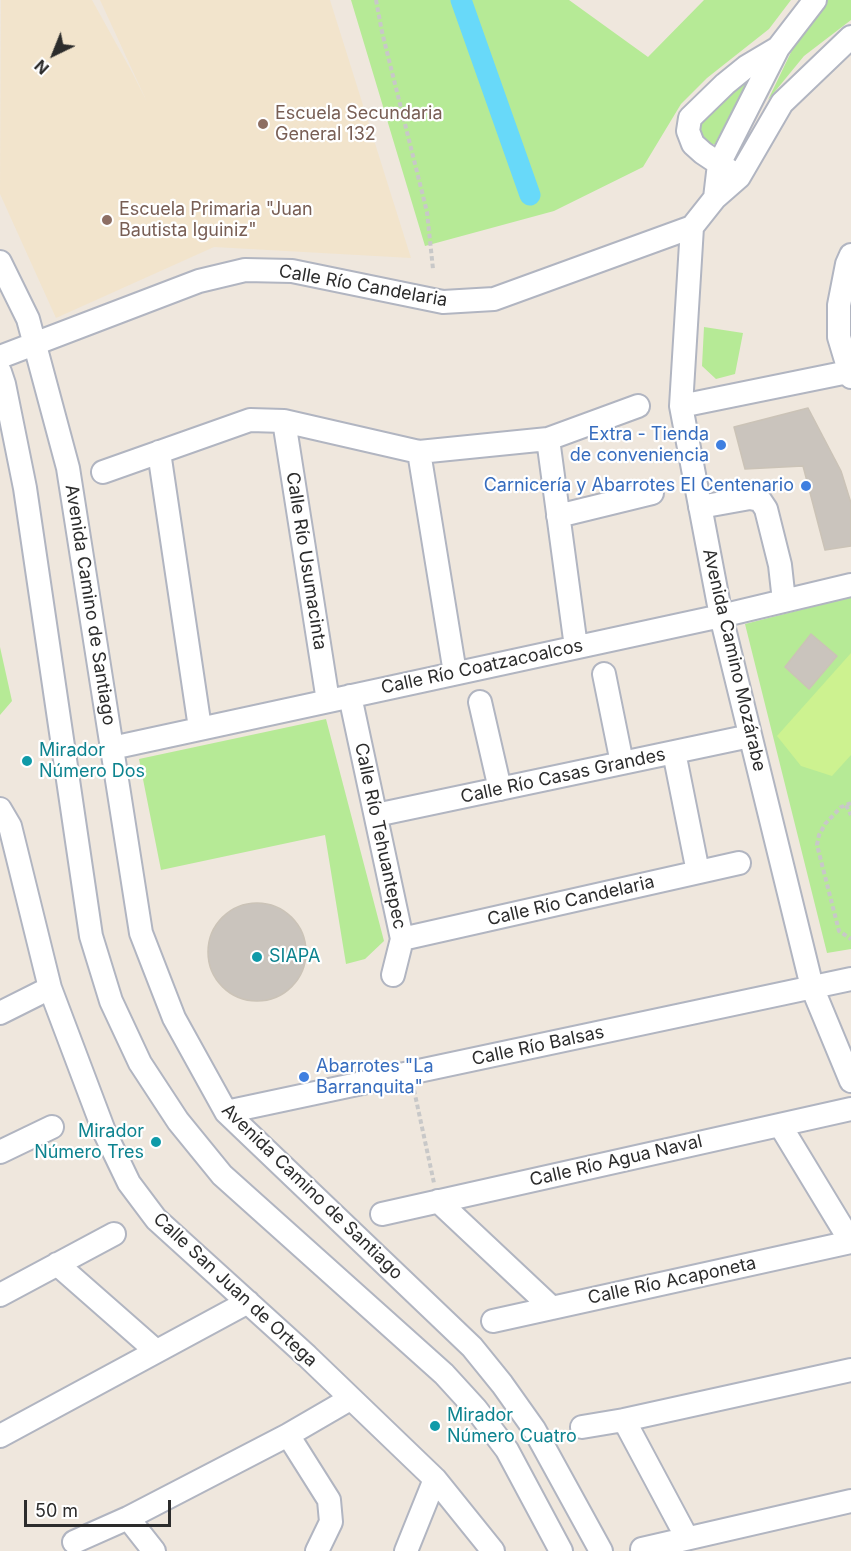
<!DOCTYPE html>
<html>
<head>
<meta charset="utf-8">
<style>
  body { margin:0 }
  #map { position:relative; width:851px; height:1551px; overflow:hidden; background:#efe7dd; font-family:Inter,sans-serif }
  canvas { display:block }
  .north { position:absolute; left:24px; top:24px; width:60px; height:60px; -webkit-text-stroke:4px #fff; paint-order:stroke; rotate:223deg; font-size:16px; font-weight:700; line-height:24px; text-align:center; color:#2c2c2c }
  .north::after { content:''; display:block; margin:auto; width:21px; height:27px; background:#2c2c2c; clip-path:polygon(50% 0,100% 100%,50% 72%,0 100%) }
  .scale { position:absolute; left:24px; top:1500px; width:147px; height:27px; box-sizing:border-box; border:3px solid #2c2c2c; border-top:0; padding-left:8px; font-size:18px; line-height:21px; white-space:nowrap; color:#2c2c2c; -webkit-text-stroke:4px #fff; paint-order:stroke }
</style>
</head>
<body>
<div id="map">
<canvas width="851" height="1551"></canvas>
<div class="north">N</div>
<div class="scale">50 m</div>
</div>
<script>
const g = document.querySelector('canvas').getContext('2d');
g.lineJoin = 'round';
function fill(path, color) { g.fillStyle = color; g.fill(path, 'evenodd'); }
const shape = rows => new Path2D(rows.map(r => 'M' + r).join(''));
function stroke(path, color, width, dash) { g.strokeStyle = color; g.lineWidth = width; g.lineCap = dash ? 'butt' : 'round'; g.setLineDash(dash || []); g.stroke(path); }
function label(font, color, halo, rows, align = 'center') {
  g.font = font + ' Inter,sans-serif'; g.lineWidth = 4.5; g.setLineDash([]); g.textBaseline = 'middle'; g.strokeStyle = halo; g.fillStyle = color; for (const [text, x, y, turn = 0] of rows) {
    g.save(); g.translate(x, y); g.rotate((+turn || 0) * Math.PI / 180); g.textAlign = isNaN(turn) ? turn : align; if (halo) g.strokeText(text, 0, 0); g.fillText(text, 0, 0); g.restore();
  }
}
fill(shape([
  [1,0,92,0,133,74,147,102,100,0,330,0,411,258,214,247,56,318,0,194]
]), '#f2e4cc');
fill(shape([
  [351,0,569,0,648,57,704,0,791,0,769,29,707,78,681,104,643,167,554,211,425,246],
  [826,0,851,0,851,20,804,56,768,100,793,48],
  [750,76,715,144,705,146,697,139,700,121],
  [704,327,743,333,735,374,716,379,702,366],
  [851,597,851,949,827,953,745,624],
  [0,647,12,701,0,715],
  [326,719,384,941,365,959,346,964,325,835,161,870,139,759]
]), '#b6ea96');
fill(shape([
  [851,653,851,755,832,776,801,766,777,736]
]), '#cdf290');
stroke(shape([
  [461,0,530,195]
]), '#68d9f9', 21);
const building = shape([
  [808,408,841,471,851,503,851,546,825,550,803,466,745,469,734,427,808,408],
  [811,634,837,656,809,689,785,667,811,634],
  '208 952a49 49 0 1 1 98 0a49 49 0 1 1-98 0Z'
]);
fill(building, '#cac4bd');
stroke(building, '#cbc3b7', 1.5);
const minor = shape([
  [730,171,703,153,693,144,688,131,690,118,725,84,746,67,778,48],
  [715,198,719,164,778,48,815,0],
  [692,227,681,406,721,616,812,987,851,1081],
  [851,255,847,264,839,305,839,337,851,377],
  [0,262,28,319,68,468,141,933,174,1018,226,1112,472,1347,502,1384,534,1429,601,1551],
  [0,357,199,281,245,270,292,271,443,302,494,299,692,227,715,198,739,177,782,103,851,37],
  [0,372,4,384,25,488,91,936,111,1001,140,1063,178,1121,222,1175,444,1374,476,1409,507,1450,561,1551],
  [681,406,848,372],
  [284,421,328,701],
  [548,439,576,647],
  [159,452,200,728],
  [419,452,455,673],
  [103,472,250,420,284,421,419,452,548,439,638,406],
  [700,507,750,498,760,500,766,509,780,565,784,601],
  [558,516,652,493],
  [604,674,622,763],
  [350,696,402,939,393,975],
  [480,702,500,789],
  [112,748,721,616,851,585],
  [674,752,698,872],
  [0,809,10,826,50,988,104,1131,129,1183,156,1219,307,1356,435,1479,493,1551],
  [376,815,750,736],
  [402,939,739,863],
  [0,1013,50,988],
  [226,1112,851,979],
  [780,1125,851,1242],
  [0,1152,52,1127],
  [438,1201,552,1308],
  [382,1214,851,1109],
  [57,1264,156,1351],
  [0,1295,114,1234],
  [493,1321,851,1242],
  [624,1420,687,1538],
  [582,1427,624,1420,851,1370],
  [288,1435,329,1500,331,1522,317,1551],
  [0,1436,248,1302],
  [128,1518,154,1551],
  [74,1542,128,1518,288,1435,350,1399],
  [642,1549,851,1501],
  [406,1551,435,1479]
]);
stroke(minor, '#b1b5c1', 26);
stroke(shape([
  [376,0,382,32,427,212,433,269],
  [851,803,841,807,825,824,819,835,817,845,839,931,851,939],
  [846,805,851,815],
  [414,1090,434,1183]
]), '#c8c8c8', 4, [4.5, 3]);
stroke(minor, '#fff', 22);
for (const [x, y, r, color] of [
  [263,124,6,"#8d6e63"],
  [107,220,6,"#8d6e63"],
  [721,445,6,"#3f7fe0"],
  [806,486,6,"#3f7fe0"],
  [27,761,6,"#0f9aa8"],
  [257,957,6,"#0f9aa8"],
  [304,1077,6,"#3f7fe0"],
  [156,1142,6,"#0f9aa8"],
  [435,1426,6,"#0f9aa8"]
]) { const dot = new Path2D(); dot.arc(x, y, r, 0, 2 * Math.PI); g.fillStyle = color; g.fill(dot); stroke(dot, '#fff', 2); }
label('18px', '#785e54', '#fff', [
  ["Escuela Secundaria",275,114],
  ["General 132",275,135],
  ["Escuela Primaria \"Juan",119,210],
  ["Bautista Iguiniz\"",119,231]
], 'left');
label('18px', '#2c2c2c', '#fff', [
  ["Calle Río Candelaria",363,286,10],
  ["Calle Río Usumacinta",306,561,81],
  ["Avenida Camino de Santiago",90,605,81],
  ["Avenida Camino Mozárabe",734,660,77],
  ["Calle Río Coatzacoalcos",482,667,-12],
  ["Calle Río Casas Grandes",563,776,-12],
  ["Calle Río Tehuantepec",380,836,78],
  ["Calle Río Candelaria",571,901,-13],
  ["Calle Río Balsas",538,1046,-12],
  ["Calle Río Agua Naval",616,1161,-13],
  ["Avenida Camino de Santiago",312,1192,44],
  ["Calle Río Acaponeta",672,1281,-12],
  ["Calle San Juan de Ortega",235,1290,43]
]);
label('18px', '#366cbe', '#fff', [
  ["Extra - Tienda",709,435],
  ["de conveniencia",709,456],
  ["Carnicería y Abarrotes El Centenario",794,486],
  ["Abarrotes \"La",316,1067,"left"],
  ["Barranquita\"",316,1088,"left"]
], 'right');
label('18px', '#0d838f', '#fff', [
  ["Mirador",39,751],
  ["Número Dos",39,772],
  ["SIAPA",269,957],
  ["Mirador",144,1132,"right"],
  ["Número Tres",144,1153,"right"],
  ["Mirador",447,1416],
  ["Número Cuatro",447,1437]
], 'left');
</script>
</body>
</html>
